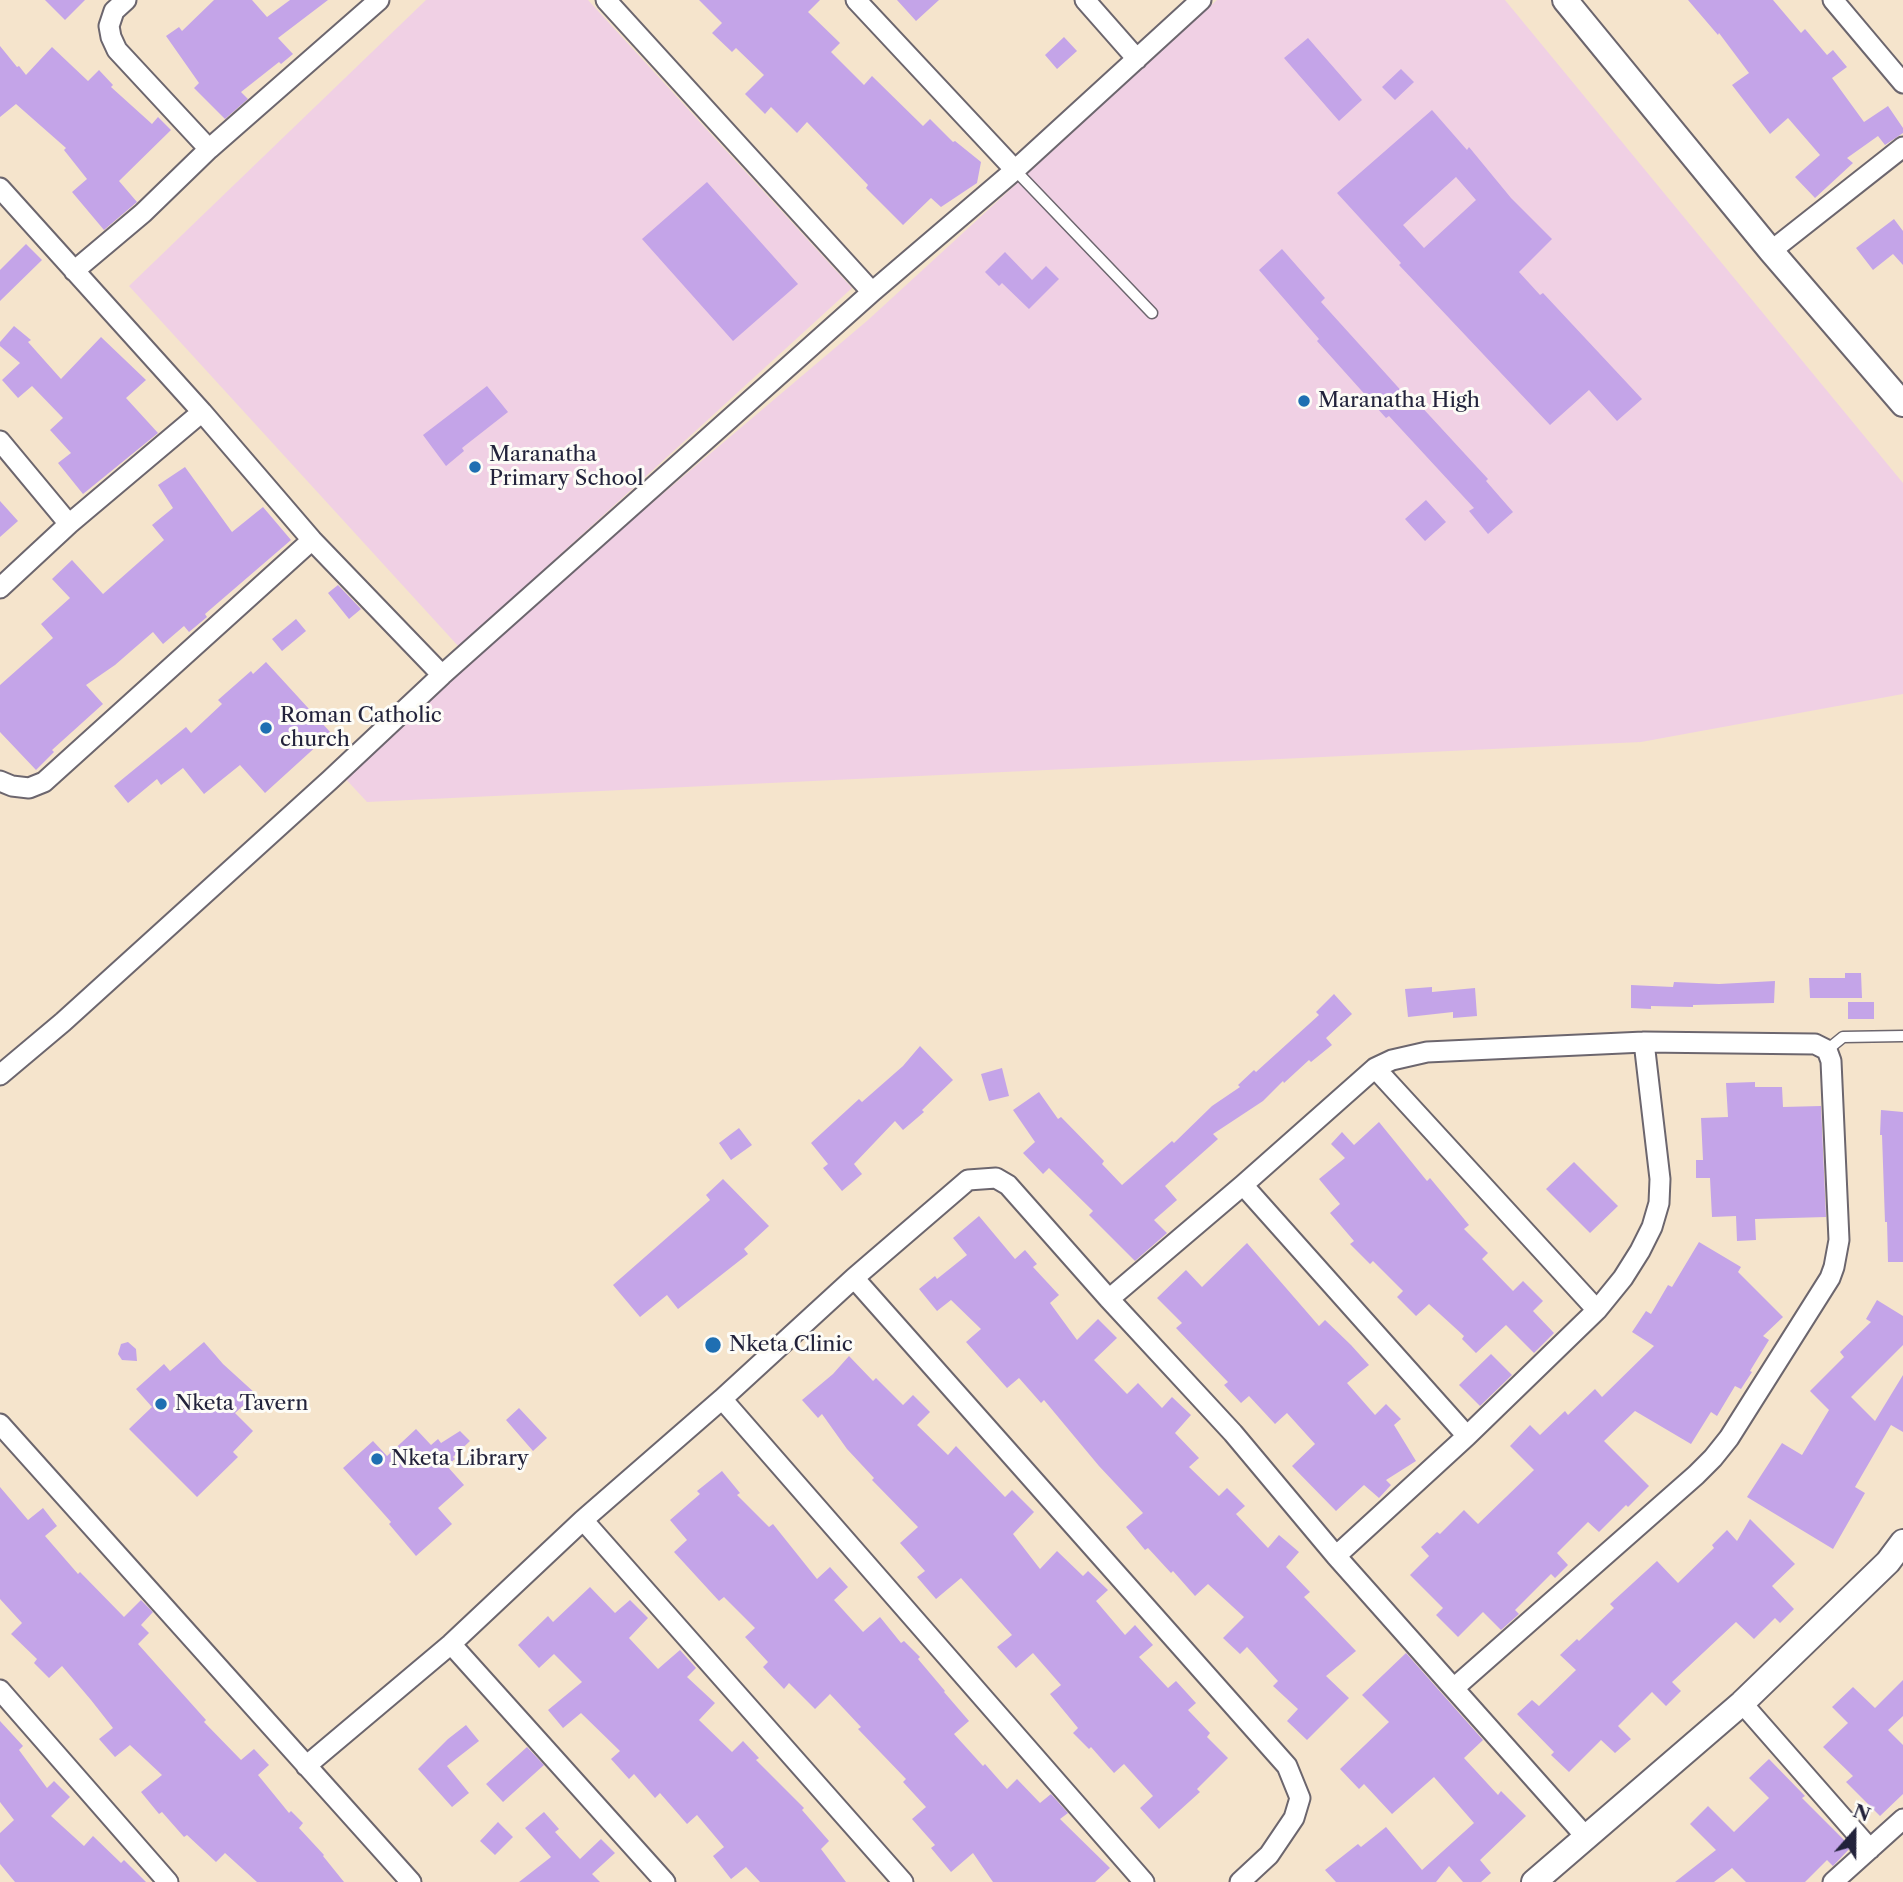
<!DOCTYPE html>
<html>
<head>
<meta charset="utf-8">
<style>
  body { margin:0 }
  #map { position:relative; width:1903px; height:1882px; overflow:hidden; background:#f5e4cc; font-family:"Libre Caslon Text",serif }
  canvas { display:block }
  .north { position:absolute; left:1819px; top:1798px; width:70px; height:70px; -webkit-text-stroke:5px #fdfcf7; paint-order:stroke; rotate:21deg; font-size:19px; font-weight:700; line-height:28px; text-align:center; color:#22223b }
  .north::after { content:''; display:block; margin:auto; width:24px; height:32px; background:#22223b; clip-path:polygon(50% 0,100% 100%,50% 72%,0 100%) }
</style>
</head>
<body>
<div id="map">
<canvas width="1903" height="1882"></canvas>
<div class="north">N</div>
</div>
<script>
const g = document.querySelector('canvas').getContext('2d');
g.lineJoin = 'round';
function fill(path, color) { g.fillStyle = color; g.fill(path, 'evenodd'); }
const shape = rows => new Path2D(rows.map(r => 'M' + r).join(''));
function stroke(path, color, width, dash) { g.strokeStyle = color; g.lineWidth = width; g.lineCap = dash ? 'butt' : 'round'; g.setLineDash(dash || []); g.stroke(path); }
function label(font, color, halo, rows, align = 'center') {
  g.font = font + ' "Libre Caslon Text",serif'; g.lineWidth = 6; g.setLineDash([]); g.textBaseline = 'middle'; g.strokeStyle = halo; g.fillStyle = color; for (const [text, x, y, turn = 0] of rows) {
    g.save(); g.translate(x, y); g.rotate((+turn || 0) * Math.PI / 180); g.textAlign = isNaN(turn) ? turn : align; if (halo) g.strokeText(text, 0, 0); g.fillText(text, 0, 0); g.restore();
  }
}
fill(shape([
  [426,0,588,0,852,288,459,647,129,286],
  [1217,0,1505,0,1903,483,1903,694,1641,742,367,802,342,775,457,668,868,320]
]), '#f0d0e4');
fill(shape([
  [45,0,85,0,65,20],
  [214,0,252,0,267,17,290,0,328,0,278,38,293,54,281,64,279,62,241,92,248,99,225,119,194,88,199,83,166,36,179,27,182,31],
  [699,0,820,0,808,12,840,43,831,52,864,85,872,76,923,126,930,119,953,142,955,141,981,162,977,183,941,207,931,198,903,225,866,188,868,185,807,122,797,133,771,107,765,114,745,94,764,75,736,48,732,52,712,33,722,23],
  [897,0,939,0,916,21],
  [1688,0,1773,0,1801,33,1805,29,1827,55,1833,50,1847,67,1832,78,1864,122,1888,106,1903,128,1903,133,1885,145,1878,136,1847,158,1853,163,1815,198,1795,177,1820,155,1788,118,1770,134,1732,85,1749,73,1719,33,1718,35],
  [1064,37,1077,51,1057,69,1045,55],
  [1308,38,1362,100,1339,121,1284,58],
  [0,46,17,67,19,66,26,75,52,47,88,81,99,70,113,85,111,87,152,124,158,117,171,130,119,181,137,202,104,230,72,192,87,179,64,150,66,148,16,104,0,117],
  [1401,69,1414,82,1395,100,1382,87],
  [1432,110,1467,150,1469,147,1511,198,1552,239,1519,272,1540,295,1543,293,1642,399,1617,421,1589,390,1550,425,1399,265,1401,263,1337,193],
  [1456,177,1476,200,1424,248,1403,225],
  [707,182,798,284,733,341,642,239],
  [1894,219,1903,231,1903,265,1893,254,1873,270,1856,248],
  [26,244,42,260,0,301,0,270],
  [1282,249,1325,298,1321,302,1415,406,1418,403,1488,479,1486,481,1513,512,1488,534,1469,511,1474,508,1389,416,1386,418,1317,341,1319,339,1259,270],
  [1005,252,1032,280,1046,266,1059,279,1029,309,1002,283,999,286,985,272],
  [14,326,31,340,28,342,61,379,101,337,146,380,126,398,158,433,83,494,58,463,71,453,50,430,63,418,32,386,18,398,2,380,20,363,0,346,0,342],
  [487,386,508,412,462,448,464,451,446,466,423,435],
  [185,467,232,532,263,507,291,540,205,614,207,617,189,632,184,626,163,644,153,632,115,665,86,685,103,704,52,750,54,752,36,770,0,732,0,685,53,638,41,624,70,598,52,579,72,560,103,594,164,540,152,525,173,508,158,485],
  [1426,500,1446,522,1425,541,1405,519],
  [0,501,18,521,0,537],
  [338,585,361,609,349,619,328,593],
  [296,619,306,631,282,651,272,639],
  [266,662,331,733,265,793,240,765,204,794,183,768,161,785,157,779,128,803,114,786,186,727,191,733,222,704,218,700,251,671,253,674],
  [1845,973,1861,973,1862,998,1810,998,1809,978,1845,978],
  [1775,981,1774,1003,1693,1005,1693,1007,1651,1006,1651,1009,1631,1008,1631,985,1673,987,1674,982,1719,984],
  [1432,987,1432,992,1475,988,1477,1016,1453,1018,1453,1012,1408,1017,1405,989],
  [1334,994,1352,1014,1326,1038,1332,1045,1311,1062,1309,1060,1284,1083,1283,1081,1263,1101,1213,1134,1218,1139,1165,1186,1177,1200,1154,1220,1167,1233,1135,1261,1089,1215,1093,1211,1049,1168,1043,1174,1023,1153,1035,1142,1013,1110,1039,1092,1058,1119,1061,1117,1104,1161,1102,1164,1122,1185,1172,1141,1174,1143,1212,1106,1240,1087,1238,1085,1254,1070,1256,1072,1319,1015,1316,1012],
  [1848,1002,1874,1002,1874,1019,1848,1019],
  [920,1046,953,1080,922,1110,924,1112,903,1130,895,1121,854,1164,862,1174,842,1191,823,1168,828,1164,811,1143,859,1099,862,1102,903,1066],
  [1002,1068,1009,1096,989,1101,981,1074],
  [1755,1082,1755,1087,1782,1087,1783,1107,1821,1106,1826,1217,1755,1219,1756,1240,1737,1241,1736,1216,1712,1217,1710,1178,1696,1178,1696,1160,1703,1160,1701,1118,1728,1117,1726,1083],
  [1881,1110,1903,1112,1903,1262,1888,1262,1887,1222,1885,1222,1882,1135,1880,1135],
  [1379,1122,1427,1181,1430,1178,1469,1225,1464,1229,1488,1253,1482,1259,1513,1291,1523,1281,1543,1301,1533,1311,1554,1333,1534,1353,1506,1325,1476,1353,1462,1339,1464,1336,1429,1304,1416,1316,1397,1297,1403,1291,1373,1261,1370,1264,1350,1244,1354,1241,1330,1213,1340,1204,1319,1179,1345,1158,1331,1144,1342,1132,1354,1145],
  [739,1128,752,1145,731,1160,719,1143],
  [1574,1162,1618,1206,1590,1233,1546,1189],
  [723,1179,769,1226,744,1249,748,1254,678,1309,667,1295,640,1317,613,1285,710,1200,706,1195],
  [979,1216,1015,1259,1025,1250,1037,1264,1033,1267,1059,1295,1050,1303,1077,1340,1098,1319,1117,1338,1094,1360,1127,1394,1138,1383,1162,1408,1172,1397,1191,1415,1175,1433,1199,1458,1189,1467,1219,1496,1227,1488,1245,1506,1236,1514,1268,1548,1279,1535,1299,1552,1286,1567,1310,1592,1304,1597,1356,1651,1326,1676,1349,1698,1307,1740,1287,1721,1298,1709,1273,1686,1278,1681,1247,1647,1240,1654,1223,1638,1244,1617,1208,1584,1195,1596,1173,1571,1171,1573,1148,1548,1145,1550,1126,1527,1143,1513,1099,1466,1044,1400,1041,1403,1019,1378,1007,1388,966,1342,981,1329,951,1300,937,1311,919,1289,935,1276,937,1279,967,1255,953,1238],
  [1699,1242,1741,1267,1738,1272,1783,1317,1763,1336,1769,1340,1750,1371,1752,1372,1741,1389,1735,1386,1717,1416,1711,1412,1691,1444,1635,1411,1604,1441,1649,1486,1628,1507,1626,1505,1599,1532,1588,1522,1557,1553,1568,1565,1555,1578,1551,1574,1515,1610,1519,1614,1501,1630,1483,1612,1458,1637,1436,1615,1443,1608,1410,1575,1429,1556,1421,1547,1437,1532,1440,1534,1464,1510,1478,1524,1534,1470,1510,1446,1530,1425,1540,1435,1565,1411,1568,1415,1595,1389,1602,1397,1654,1346,1632,1332,1646,1311,1651,1314,1668,1285,1672,1287],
  [1247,1243,1319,1326,1325,1320,1351,1345,1369,1365,1347,1383,1375,1415,1386,1404,1401,1419,1394,1425,1416,1461,1386,1480,1391,1485,1379,1498,1364,1485,1336,1511,1292,1466,1315,1444,1287,1413,1275,1424,1249,1396,1241,1403,1224,1385,1228,1382,1176,1328,1182,1323,1157,1298,1186,1270,1202,1287],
  [1877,1300,1903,1316,1903,1345,1851,1397,1875,1421,1903,1375,1903,1432,1891,1425,1855,1487,1865,1493,1833,1549,1747,1497,1782,1443,1802,1455,1829,1410,1810,1391,1844,1357,1840,1352,1871,1322,1866,1319],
  [128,1342,136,1349,137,1361,122,1360,118,1354,121,1344],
  [204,1342,223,1364,256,1394,235,1413,253,1431,233,1452,238,1457,197,1497,129,1429,152,1407,136,1389,164,1364,170,1371],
  [1491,1354,1512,1375,1480,1406,1459,1385],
  [849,1356,873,1381,876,1378,903,1405,913,1395,930,1412,917,1425,948,1455,956,1446,1005,1497,1012,1490,1034,1512,1013,1534,1040,1569,1057,1551,1083,1576,1088,1571,1108,1590,1096,1601,1125,1635,1135,1625,1153,1645,1139,1657,1168,1688,1176,1681,1196,1703,1188,1710,1210,1733,1207,1737,1228,1758,1197,1789,1200,1792,1159,1829,1140,1808,1153,1796,1124,1764,1114,1773,1091,1747,1089,1749,1073,1733,1078,1728,1050,1694,1061,1685,1033,1653,1016,1668,997,1647,1012,1635,961,1578,936,1599,917,1577,925,1571,900,1543,918,1527,872,1480,874,1478,847,1449,822,1414,818,1418,802,1400,833,1374],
  [519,1408,547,1438,533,1451,506,1420],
  [416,1429,431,1445,438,1439,441,1443,460,1431,470,1441,453,1457,455,1459,447,1466,464,1485,438,1508,452,1524,416,1556,389,1524,391,1522,343,1468,373,1441,387,1456],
  [722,1471,740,1493,737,1495,769,1527,773,1524,817,1579,830,1567,848,1587,834,1600,863,1632,880,1617,901,1643,904,1641,920,1657,918,1659,945,1691,944,1692,969,1721,954,1734,983,1766,985,1764,1007,1789,1017,1779,1040,1803,1051,1794,1068,1813,1060,1819,1110,1868,1095,1882,993,1882,973,1853,951,1872,931,1848,935,1845,912,1819,926,1807,903,1782,906,1779,858,1729,861,1727,830,1694,815,1709,789,1683,784,1689,763,1667,768,1662,745,1637,755,1628,724,1597,719,1601,674,1552,687,1540,670,1520,700,1494,697,1491],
  [0,1487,28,1520,43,1508,57,1526,45,1536,78,1574,80,1572,124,1617,141,1600,153,1612,141,1625,149,1633,138,1644,206,1720,204,1722,241,1760,254,1749,269,1765,258,1775,289,1813,291,1811,303,1823,299,1828,324,1855,323,1856,344,1882,257,1882,225,1853,216,1862,187,1835,184,1837,162,1812,159,1814,141,1792,162,1775,130,1745,115,1757,99,1739,113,1728,91,1700,62,1666,49,1678,34,1663,37,1659,11,1634,22,1623,0,1599],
  [1750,1519,1795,1564,1772,1586,1794,1609,1780,1623,1775,1618,1754,1639,1736,1622,1672,1682,1681,1691,1666,1706,1652,1692,1618,1726,1631,1739,1615,1753,1601,1740,1569,1772,1551,1755,1554,1752,1517,1714,1532,1700,1539,1706,1576,1670,1560,1655,1577,1639,1579,1641,1614,1608,1610,1604,1657,1561,1678,1583,1714,1548,1712,1545,1727,1530,1737,1541],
  [590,1587,615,1613,630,1600,648,1618,629,1638,658,1669,680,1650,696,1668,687,1677,715,1703,699,1720,732,1752,743,1741,759,1758,756,1760,804,1808,802,1810,829,1841,821,1849,846,1882,760,1882,746,1867,731,1879,713,1856,724,1847,697,1815,687,1824,660,1793,655,1798,634,1774,629,1779,611,1759,620,1751,581,1713,563,1728,548,1710,582,1682,554,1654,539,1668,518,1645,548,1616,553,1622],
  [1406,1653,1483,1740,1464,1758,1498,1795,1501,1791,1526,1816,1480,1860,1491,1873,1481,1882,1463,1882,1449,1866,1436,1882,1336,1882,1325,1870,1358,1844,1361,1847,1386,1827,1422,1870,1474,1823,1434,1777,1392,1814,1364,1784,1359,1789,1340,1769,1389,1722,1362,1695],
  [1903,1680,1903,1716,1888,1730,1903,1745,1903,1794,1880,1816,1846,1782,1853,1776,1823,1747,1848,1723,1832,1707,1853,1687,1875,1708],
  [0,1721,23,1746,19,1750,47,1788,54,1781,70,1797,51,1816,84,1846,93,1836,121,1863,124,1860,146,1882,15,1882,0,1864,0,1833,14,1820,0,1802],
  [466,1725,479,1741,447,1766,469,1793,452,1807,418,1769,448,1739],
  [527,1747,544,1765,503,1802,486,1784],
  [1769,1759,1805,1796,1802,1798,1851,1847,1833,1866,1827,1860,1805,1882,1746,1882,1732,1868,1714,1882,1675,1882,1716,1850,1690,1824,1708,1806,1734,1832,1769,1798,1749,1778],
  [544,1812,559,1829,555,1832,580,1859,601,1839,615,1853,592,1874,600,1882,519,1882,551,1857,525,1828],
  [498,1822,513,1837,495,1855,480,1841]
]), '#c4a4e8');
const service = shape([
  [1015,170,1152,313],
  [1827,1050,1843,1037,1903,1036]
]);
const minor = shape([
  [126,0,114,11,109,26,111,37,117,50,209,149],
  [606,0,872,292],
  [856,0,1015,170],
  [1085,0,1137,59],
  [1833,0,1903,83],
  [0,188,202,412,312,540,442,675],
  [1771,251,1903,147],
  [74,271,143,213,209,149,379,0],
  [0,441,69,524],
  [0,588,69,524,202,412],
  [0,781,12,786,29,788,44,782,312,540],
  [1375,1068,1597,1310],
  [0,1075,63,1022,330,780,442,675,872,292,1015,170,1201,0],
  [1243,1185,1467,1436],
  [854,1278,1287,1766,1300,1798,1294,1818,1269,1855,1240,1882],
  [1109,1299,1243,1185,1375,1068,1392,1060,1427,1052,1644,1042,1815,1044,1827,1050,1831,1061,1839,1240,1834,1267,1830,1278,1729,1438,1713,1458,1696,1475,1454,1688],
  [722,1399,1144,1882],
  [0,1424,411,1882],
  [583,1520,903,1882],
  [1336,1556,1467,1436,1597,1310,1623,1278,1640,1251,1652,1227,1659,1203,1660,1179,1644,1042],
  [451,1644,665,1882],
  [0,1690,168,1882],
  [1742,1703,1870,1849],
  [306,1766,451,1644,583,1520,722,1399,854,1278,968,1180,996,1178,1008,1185,1109,1299,1233,1433,1336,1556,1586,1837],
  [1833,1882,1903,1819]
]);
const tertiary = shape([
  [1565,0,1771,251,1903,404],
  [1534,1882,1742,1703,1888,1562,1903,1542]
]);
stroke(service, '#6c666e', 13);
stroke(minor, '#6c666e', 23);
stroke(tertiary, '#6c666e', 28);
stroke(service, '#fff', 10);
stroke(minor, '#fff', 19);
stroke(tertiary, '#fff', 24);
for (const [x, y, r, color] of [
  [1304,401,7,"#1f6fb2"],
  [475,467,7,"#1f6fb2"],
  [266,728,7,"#1f6fb2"],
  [713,1345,9,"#1f6fb2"],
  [161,1404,7,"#1f6fb2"],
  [377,1459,7,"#1f6fb2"]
]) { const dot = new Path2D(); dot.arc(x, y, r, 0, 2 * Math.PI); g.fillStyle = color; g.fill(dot); stroke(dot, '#fdfcf7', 2.5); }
label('21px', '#22223b', '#fdfcf7', [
  ["Maranatha High",1318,401],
  ["Maranatha",489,455],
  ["Primary School",489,479],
  ["Roman Catholic",280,716],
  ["church",280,740],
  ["Nketa Clinic",729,1345],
  ["Nketa Tavern",175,1404],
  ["Nketa Library",391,1459]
], 'left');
</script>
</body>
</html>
